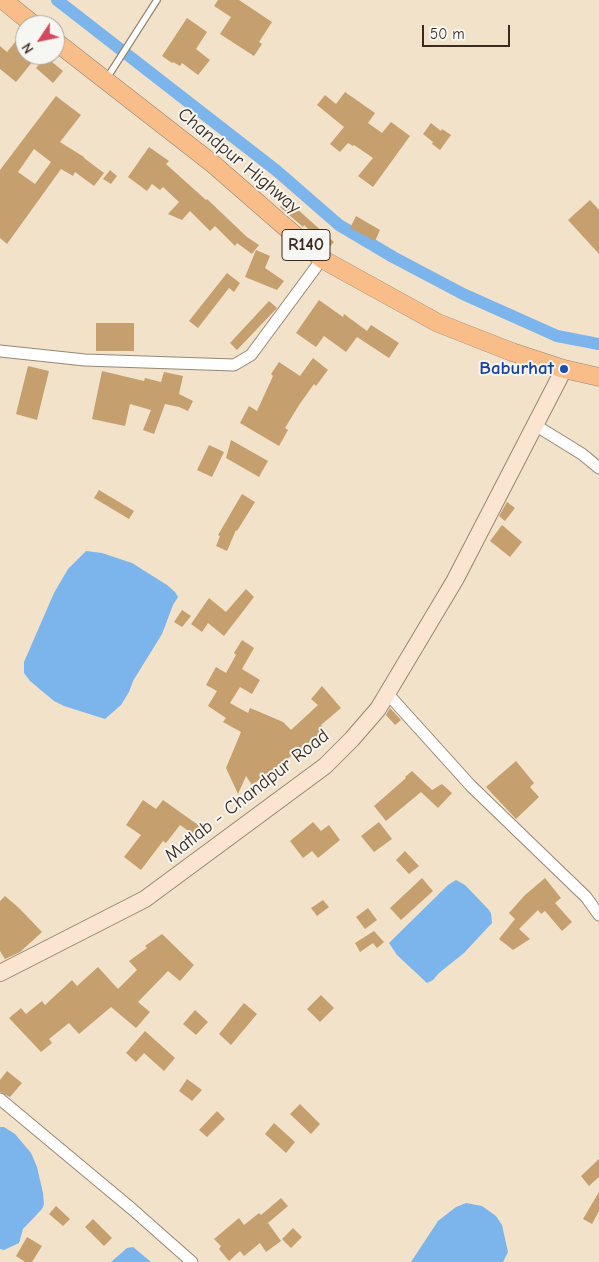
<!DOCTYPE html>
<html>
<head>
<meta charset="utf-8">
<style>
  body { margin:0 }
  #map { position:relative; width:599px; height:1262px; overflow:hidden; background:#f2e2ca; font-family:"Comic Neue",sans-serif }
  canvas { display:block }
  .north { position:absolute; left:15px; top:15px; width:50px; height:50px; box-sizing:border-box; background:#f6f6f2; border:1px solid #aba49d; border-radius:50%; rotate:236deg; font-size:14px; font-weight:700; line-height:20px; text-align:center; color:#3b2a1e }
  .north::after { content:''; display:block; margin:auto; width:18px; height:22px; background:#d1495b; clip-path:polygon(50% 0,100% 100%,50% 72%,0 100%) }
  .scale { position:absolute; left:422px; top:25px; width:88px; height:22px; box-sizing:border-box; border:2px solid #3b2a1e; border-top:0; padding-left:6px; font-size:15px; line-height:18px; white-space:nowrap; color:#3b2a1e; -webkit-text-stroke:4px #f6f6f2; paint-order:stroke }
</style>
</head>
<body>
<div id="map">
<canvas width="599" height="1262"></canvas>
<div class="north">N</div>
<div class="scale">50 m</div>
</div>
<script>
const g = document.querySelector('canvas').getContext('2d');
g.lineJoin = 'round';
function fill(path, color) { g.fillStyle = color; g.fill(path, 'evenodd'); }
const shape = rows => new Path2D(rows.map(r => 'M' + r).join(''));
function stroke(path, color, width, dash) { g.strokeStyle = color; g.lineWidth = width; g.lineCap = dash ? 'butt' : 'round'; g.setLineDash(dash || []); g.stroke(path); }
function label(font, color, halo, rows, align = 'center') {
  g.font = font + ' "Comic Neue",sans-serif'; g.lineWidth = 4; g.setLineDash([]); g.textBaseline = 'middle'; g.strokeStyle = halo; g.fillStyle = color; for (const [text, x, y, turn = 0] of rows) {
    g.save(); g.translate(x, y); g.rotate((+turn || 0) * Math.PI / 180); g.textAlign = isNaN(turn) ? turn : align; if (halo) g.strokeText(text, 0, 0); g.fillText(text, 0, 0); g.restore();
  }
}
fill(shape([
  [86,551,102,553,132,563,167,585,175,592,178,597,173,605,162,634,133,681,129,692,121,705,105,719,64,706,54,701,30,681,24,673,24,662,54,593,68,569],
  [456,880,465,885,488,909,491,913,492,923,464,953,439,973,433,980,427,983,397,955,389,943,448,885],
  [0,1127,4,1127,15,1134,31,1153,37,1167,43,1193,44,1204,42,1209,23,1229,19,1243,4,1250,0,1249],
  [466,1203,482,1206,496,1216,502,1225,508,1252,503,1262,411,1262,438,1221,456,1207],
  [133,1247,151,1262,111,1262,127,1248]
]), '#7cb4ec');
stroke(shape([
  [57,0,277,171,339,225,393,257,463,294,557,336,599,344]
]), '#7cb4ec', 12);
fill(shape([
  [218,0,239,0,272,22,259,42,262,44,254,56,220,34,231,17,214,6],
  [187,18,207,32,196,49,210,60,198,75,182,63,180,66,173,62,172,63,162,56],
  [16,41,25,49,25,55,38,55,16,82,0,69,0,46,7,52],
  [46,57,63,71,53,83,36,68],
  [345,92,375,113,368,123,382,133,391,122,410,136,373,187,358,176,373,158,354,145,353,146,348,143,340,152,330,144,344,127,317,105,325,95,336,104],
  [56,96,81,115,60,142,84,157,84,158,104,173,94,186,75,172,73,176,61,169,7,244,0,238,0,170],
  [34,149,51,162,35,184,18,172],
  [431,123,441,131,442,129,451,135,440,150,432,144,433,142,423,134],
  [149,147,169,161,166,164,206,200,207,199,247,237,259,245,252,254,237,243,235,246,215,226,210,231,190,211,182,220,168,214,179,202,163,187,160,190,152,184,147,191,128,177],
  [110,170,117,176,111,184,103,179],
  [286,199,334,242,328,249,304,225,303,227,280,207],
  [590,200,599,210,599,254,568,220],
  [356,216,380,230,375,241,350,228],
  [256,250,270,256,265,268,284,281,277,290,245,277],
  [227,273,240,283,234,292,229,288,198,328,189,321],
  [319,300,343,317,344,314,367,331,371,325,399,343,389,358,357,337,346,352,324,336,316,347,296,333],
  [269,301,277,308,237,350,230,343],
  [96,323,134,323,134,351,96,351],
  [313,358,328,370,316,386,314,384,299,405,285,428,288,430,279,446,240,423,249,406,257,411,273,376,271,374,279,362,300,376],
  [28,366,49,371,37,420,16,414],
  [102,371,144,381,145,378,161,382,164,372,183,376,179,394,193,401,188,411,179,407,165,404,154,434,143,430,151,410,130,404,125,426,92,419],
  [231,440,268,461,259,477,226,458],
  [209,445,224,452,212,477,197,470],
  [99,490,134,511,129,519,94,498],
  [242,494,255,502,237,531,236,530,227,551,216,546,220,536,218,535],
  [507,502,515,508,505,521,499,516],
  [502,525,522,542,510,557,490,541],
  [246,589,254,597,224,636,208,623,202,632,191,624,209,598,226,612],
  [182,610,191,616,182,627,174,622],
  [242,640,254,648,242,669,260,680,252,694,240,687,230,703,248,713,250,708,262,713,283,722,291,730,318,705,311,699,322,686,341,708,321,725,325,730,314,741,312,739,297,757,294,754,252,785,246,776,238,794,226,768,241,732,223,722,226,718,208,706,217,691,206,685,216,667,226,673,236,655,234,653],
  [390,708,401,720,395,725,386,715],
  [516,761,534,783,530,787,539,797,516,819,486,787],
  [412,771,432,790,442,784,452,793,438,808,421,792,386,821,374,806,406,778,405,777],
  [143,800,156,809,163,800,201,827,194,835,180,825,166,843,163,841,141,870,124,857,141,835,126,825],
  [313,822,321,831,329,825,340,840,318,858,312,851,303,858,290,841],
  [379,822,392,839,374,852,361,836],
  [405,851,419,866,409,874,396,860],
  [422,878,433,891,401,920,390,908],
  [545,878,561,898,555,903,572,922,562,931,545,911,541,914,538,910,519,929,530,939,513,950,499,939,515,919,509,913,525,895],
  [5,896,19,908,42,932,20,952,5,959,0,951,0,901],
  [323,900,329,907,317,916,311,908],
  [368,908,377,920,365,929,356,917],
  [374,931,384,942,377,948,373,943,360,952,355,943],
  [162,934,194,965,180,981,168,971,138,1002,150,1012,136,1028,111,1007,79,1034,69,1023,49,1039,52,1043,41,1052,9,1018,21,1008,26,1014,42,1001,45,1005,72,980,77,986,98,967,118,989,137,970,129,961,147,948,145,946],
  [321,995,334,1008,320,1022,307,1009],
  [244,1003,257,1014,231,1045,219,1034],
  [195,1010,208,1022,196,1035,183,1024],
  [145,1031,175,1058,164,1071,144,1053,136,1062,126,1053],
  [7,1071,22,1083,10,1097,0,1092,0,1080],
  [187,1079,202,1090,192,1101,179,1091],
  [300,1104,320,1124,311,1134,290,1114],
  [217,1111,225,1119,207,1137,199,1130],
  [274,1123,295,1142,286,1153,265,1134],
  [599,1159,599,1177,589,1186,581,1176],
  [599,1192,599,1211,592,1224,583,1219],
  [281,1198,288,1206,268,1223,281,1241,266,1252,260,1243,244,1256,240,1251,229,1261,219,1249,221,1246,214,1239,239,1218,244,1225,259,1213,261,1215],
  [56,1206,70,1219,63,1226,49,1214],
  [93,1219,112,1238,104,1246,85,1227],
  [293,1228,302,1237,291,1248,282,1239],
  [27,1237,42,1246,32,1262,25,1262,16,1256]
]), '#c69f6e');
const service = shape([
  [107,78,157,0]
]);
const minor = shape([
  [0,351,85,360,234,365,251,355,322,259],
  [535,425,582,454,599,468],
  [387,693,471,786,586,897,599,915],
  [0,1099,132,1209,192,1262]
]);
const secondary = shape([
  [0,973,145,899,325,766,352,739,378,709,455,580,564,369]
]);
const primary = shape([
  [3,0,34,25],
  [55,41,213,164,322,259,438,323,512,352,564,369,599,377]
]);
stroke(service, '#968674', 8);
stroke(minor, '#968674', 13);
stroke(secondary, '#968674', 18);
stroke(primary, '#968674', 19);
stroke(service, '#fff', 5.5);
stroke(minor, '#fff', 11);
stroke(secondary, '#fce5d0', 16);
stroke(primary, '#f8bd89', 18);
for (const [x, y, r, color] of [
  [564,369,5,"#1a4fb4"]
]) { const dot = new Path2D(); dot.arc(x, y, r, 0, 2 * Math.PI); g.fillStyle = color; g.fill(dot); stroke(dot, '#f6f6f2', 2); }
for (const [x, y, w] of [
  [306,245,48]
]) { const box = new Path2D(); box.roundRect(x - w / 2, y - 15.5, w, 31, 4); g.fillStyle = '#f6f6f2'; g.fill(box); stroke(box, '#3b2a1e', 1); }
label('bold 18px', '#3b2a1e', null, [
  ["R140",306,245]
]);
label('19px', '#3b2a1e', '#f6f6f2', [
  ["Chandpur Highway",239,161,40],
  ["Matlab - Chandpur Road",247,796,-38]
]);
label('bold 19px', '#164399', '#f6f6f2', [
  ["Baburhat",554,369]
], 'right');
</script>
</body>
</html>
